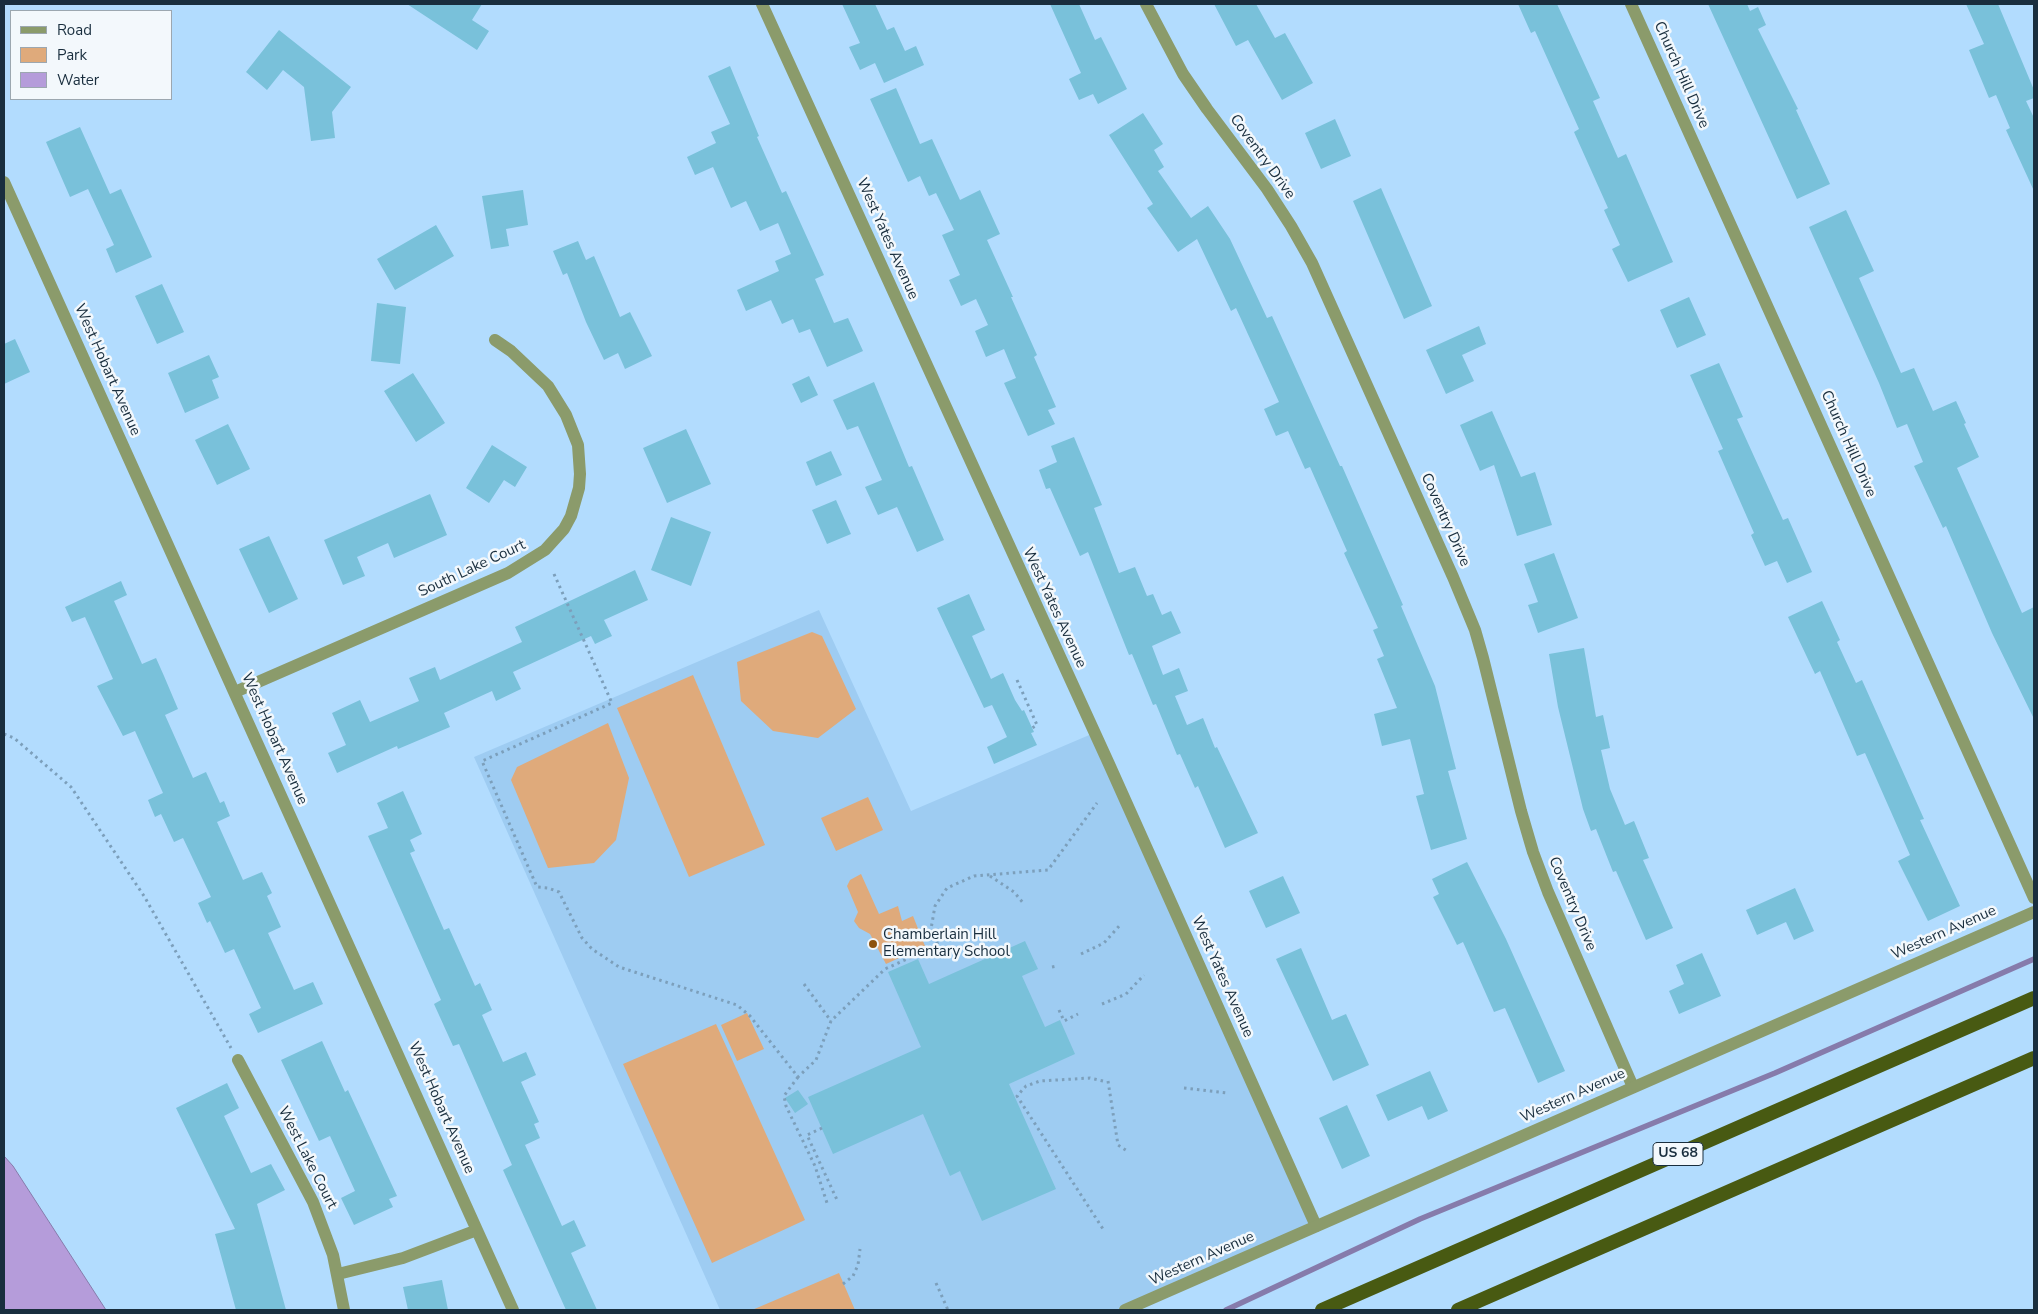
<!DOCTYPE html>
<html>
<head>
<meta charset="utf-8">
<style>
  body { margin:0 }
  #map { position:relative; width:2038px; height:1314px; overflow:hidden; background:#b2dcfe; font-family:"Nunito Sans",sans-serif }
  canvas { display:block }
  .frame { position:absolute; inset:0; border:5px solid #192e3e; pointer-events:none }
  .legend { position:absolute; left:10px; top:10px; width:162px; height:90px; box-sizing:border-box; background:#f3f8fc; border:1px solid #9ca7b0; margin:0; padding:6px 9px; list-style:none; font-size:15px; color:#192e3e }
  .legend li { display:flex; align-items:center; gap:10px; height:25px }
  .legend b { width:25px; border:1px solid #9ca7b0 }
</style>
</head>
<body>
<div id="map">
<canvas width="2038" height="1314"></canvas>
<div class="frame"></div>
<ul class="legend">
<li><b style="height:6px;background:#8b9b6b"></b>Road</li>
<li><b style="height:14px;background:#dfaa7b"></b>Park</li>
<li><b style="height:14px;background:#b59cda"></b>Water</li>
</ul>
</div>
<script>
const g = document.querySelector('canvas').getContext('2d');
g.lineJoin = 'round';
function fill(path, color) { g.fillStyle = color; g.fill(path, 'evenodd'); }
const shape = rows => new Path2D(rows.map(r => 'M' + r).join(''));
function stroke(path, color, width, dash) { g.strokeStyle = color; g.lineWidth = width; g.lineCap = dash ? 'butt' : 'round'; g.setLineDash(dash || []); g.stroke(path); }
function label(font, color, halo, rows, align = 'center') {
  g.font = font + ' "Nunito Sans",sans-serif'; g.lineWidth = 5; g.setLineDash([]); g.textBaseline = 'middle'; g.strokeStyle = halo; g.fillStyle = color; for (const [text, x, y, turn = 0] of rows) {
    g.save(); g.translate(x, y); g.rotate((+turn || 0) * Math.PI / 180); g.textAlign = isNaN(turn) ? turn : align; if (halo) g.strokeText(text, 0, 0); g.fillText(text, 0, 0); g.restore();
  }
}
fill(shape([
  [819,610,911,811,1094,733,1316,1226,1125,1310,720,1310,474,757]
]), '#9eccf2');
fill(shape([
  [812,632,822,636,856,709,818,738,773,731,741,701,737,662],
  [693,675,765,845,689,877,617,708],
  [608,723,629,778,616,840,594,863,548,868,511,780,517,767],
  [868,797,883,830,836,851,821,818],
  [861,874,879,914,898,906,902,921,913,916,925,946,886,964,870,934,859,928,854,921,858,912,847,886,850,880],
  [747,1013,764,1049,737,1061,721,1025],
  [716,1024,805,1220,712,1263,623,1064],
  [839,1273,855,1310,752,1310]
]), '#dfaa7b');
const water = shape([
  [4,1156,13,1166,106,1310,4,1310,4,1156]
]);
fill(water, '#b59cda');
stroke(water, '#867bab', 1);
stroke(shape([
  [1226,1310,1420,1219,1775,1073,2034,959]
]), '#867bab', 5.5);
fill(shape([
  [407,4,482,4,472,20,489,31,477,50],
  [842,4,875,4,887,30,894,27,905,51,916,46,924,65,884,83,875,63,860,70,849,47,860,43],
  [1050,4,1079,4,1095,40,1101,37,1127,89,1098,104,1093,94,1079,100,1069,79,1081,73],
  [1214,4,1256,4,1275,38,1285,33,1313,83,1282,100,1248,40,1236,46],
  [1518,4,1557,4,1600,98,1593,101,1618,158,1626,154,1673,262,1628,282,1612,249,1620,245,1604,210,1608,208,1574,132,1579,129,1535,31,1531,33],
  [1708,4,1747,4,1750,11,1758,7,1766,25,1758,29,1798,109,1796,110,1830,184,1797,199],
  [1966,4,1998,4,2034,90,2034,98,2026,101,2034,118,2034,191,2006,130,2010,128,1996,95,1989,98,1969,50,1984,44],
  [279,30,351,87,332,112,335,138,311,141,304,87,283,70,267,90,246,72],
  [730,66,759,136,757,137,782,193,786,191,824,275,815,279,834,323,848,318,863,351,827,367,810,329,799,333,793,319,782,324,771,300,746,311,737,290,779,271,775,261,791,254,778,223,760,231,746,201,731,208,713,167,695,175,687,157,716,143,711,132,730,124,708,76],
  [896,88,920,144,932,139,960,200,980,190,1000,234,987,240,1013,297,1011,297,1037,355,1034,357,1056,407,1048,410,1055,424,1028,436,1004,383,1016,378,1004,349,986,357,975,331,988,325,976,299,961,306,949,280,960,275,942,235,954,230,936,193,929,196,920,176,908,182,870,99],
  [1143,113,1163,144,1154,150,1164,167,1158,171,1191,218,1208,206,1230,239,1267,318,1272,316,1340,466,1342,466,1403,605,1401,606,1435,686,1456,769,1448,771,1467,839,1431,850,1416,796,1424,794,1410,739,1382,746,1374,714,1397,708,1377,659,1384,656,1373,630,1378,628,1344,553,1347,551,1310,467,1305,469,1288,431,1276,436,1264,409,1279,402,1236,308,1231,311,1197,239,1178,252,1147,208,1153,204,1109,135],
  [1335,119,1351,156,1321,169,1305,133],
  [80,127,110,194,121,189,152,257,116,273,106,249,114,245,88,189,70,197,46,142],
  [1381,188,1432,306,1404,319,1353,201],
  [523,190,528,225,506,229,509,246,491,249,482,196],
  [1846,210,1874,271,1859,278,1901,373,1914,368,1933,411,1956,401,1966,423,1964,424,1979,457,1957,468,2022,613,2034,607,2034,719,1992,633,1946,526,1943,528,1914,466,1923,462,1907,424,1897,428,1879,383,1809,227],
  [436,225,454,256,395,290,377,259],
  [578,241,586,260,594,256,620,317,630,312,652,356,625,369,618,353,604,360,586,322,567,273,563,275,553,251],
  [162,284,184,332,157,344,135,296],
  [1689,297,1706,335,1677,348,1660,310],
  [377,303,406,307,400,364,371,361],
  [1479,326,1486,344,1462,355,1474,381,1446,394,1426,350],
  [15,339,30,372,4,384,4,344],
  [209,355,219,377,212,380,219,398,185,413,168,373],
  [1719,363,1743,417,1737,419,1783,520,1788,518,1812,572,1787,583,1777,561,1765,566,1751,535,1754,533,1718,451,1723,449,1690,375],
  [413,373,445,423,416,442,384,391],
  [809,376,818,395,801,403,792,384],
  [874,382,909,467,912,466,944,540,917,552,897,507,878,515,865,487,882,480,858,426,847,430,833,400],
  [1492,411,1521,477,1535,472,1552,525,1517,536,1494,465,1480,471,1460,425],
  [228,424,250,469,217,485,195,440],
  [686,429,711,484,667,503,643,448],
  [1074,437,1102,505,1094,508,1119,573,1135,567,1147,596,1153,594,1162,615,1171,611,1181,633,1152,646,1163,675,1179,668,1188,691,1175,696,1187,725,1203,718,1215,748,1217,747,1258,833,1225,848,1198,786,1195,788,1180,754,1177,755,1156,704,1153,705,1132,654,1129,655,1088,552,1080,556,1050,488,1046,489,1039,470,1057,462,1051,446],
  [492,445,527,467,515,487,504,480,489,503,466,488],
  [831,451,842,475,816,486,806,462],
  [430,494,447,535,394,558,388,543,357,557,365,576,343,585,324,540],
  [836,500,851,534,827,544,812,510],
  [671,517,711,532,691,586,651,570],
  [269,536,298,599,269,613,239,549],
  [1554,553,1578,618,1538,633,1528,605,1538,602,1524,564],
  [635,570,648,600,604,620,612,636,595,644,591,636,513,672,521,689,496,701,492,691,444,713,450,727,398,749,397,746,337,773,328,753,346,745,332,713,360,700,370,722,419,701,409,678,435,667,440,680,522,642,515,627],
  [121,581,127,595,114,601,142,664,156,658,164,676,178,709,165,715,193,778,206,772,220,803,224,801,230,816,217,822,243,880,262,872,272,893,267,896,281,927,268,933,294,990,313,982,323,1004,258,1033,249,1014,261,1008,234,949,225,953,210,921,207,923,198,903,211,897,183,838,174,842,161,814,155,817,148,800,163,793,135,731,123,736,97,686,113,679,85,617,72,622,65,607],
  [969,594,985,630,972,636,991,679,1003,673,1015,700,1022,711,1024,710,1034,732,1031,733,1037,745,994,764,987,747,1007,737,992,705,984,708,937,608],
  [1822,601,1840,640,1837,642,1856,683,1862,680,1924,819,1920,820,1960,906,1928,921,1898,861,1910,855,1865,753,1857,756,1820,671,1815,674,1788,617],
  [1584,648,1596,717,1603,715,1610,748,1601,750,1610,789,1625,825,1634,821,1649,858,1643,860,1673,928,1646,940,1616,871,1613,872,1596,829,1591,831,1583,809,1558,707,1549,654],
  [403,791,422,834,410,840,415,851,410,853,444,930,449,928,475,986,480,983,492,1010,482,1015,503,1062,526,1052,536,1075,521,1082,539,1122,534,1124,540,1138,525,1145,562,1226,574,1220,586,1246,571,1253,597,1310,566,1310,503,1170,512,1165,459,1044,453,1046,434,1004,441,1000,368,836,388,828,377,803],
  [1467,862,1506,939,1565,1071,1538,1083,1505,1008,1494,1012,1463,942,1457,945,1433,897,1439,894,1432,879],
  [1283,876,1300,913,1266,928,1249,891],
  [1795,888,1814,931,1794,940,1786,922,1757,935,1746,910],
  [1025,941,1038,969,1022,976,1045,1027,1060,1020,1075,1054,1009,1084,1056,1189,982,1221,960,1171,950,1176,923,1114,833,1154,808,1097,921,1047,888,972,918,959,929,984],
  [1301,948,1332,1020,1346,1014,1369,1065,1333,1081,1276,959],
  [1702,953,1721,996,1679,1014,1669,991,1684,984,1676,965],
  [322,1041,345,1092,348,1090,397,1196,389,1199,393,1207,354,1225,341,1198,355,1191,330,1136,319,1141,281,1060],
  [1430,1071,1448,1111,1428,1120,1422,1106,1388,1121,1376,1095],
  [227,1083,239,1108,224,1116,251,1173,271,1164,285,1190,257,1204,286,1310,236,1310,215,1234,235,1229,176,1108],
  [798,1090,808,1104,795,1113,785,1098],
  [1347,1105,1370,1156,1342,1169,1319,1118],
  [442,1280,448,1310,408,1310,403,1287]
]), '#79c1da');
stroke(shape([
  [554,574,612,703,482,761,537,887,548,888,559,892,582,938,592,949,619,967,737,1005,750,1016,798,1077,816,1060,831,1021,885,969,938,945,931,929,935,906,947,888,974,876,1048,870,1097,803],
  [1017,680,1037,725,1032,728],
  [4,734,14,738,71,787,144,896,231,1048],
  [990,876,1014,892,1024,904],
  [1081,954,1104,943,1121,924],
  [1052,967,1057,966],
  [804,984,831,1021],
  [1102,1004,1126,994,1144,975],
  [1059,1010,1064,1021,1078,1014],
  [798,1077,784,1096,786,1106,815,1166,828,1206],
  [1103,1081,1090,1078,1040,1081,1026,1086,1017,1096,1103,1229],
  [1108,1081,1118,1145,1127,1151],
  [1184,1088,1228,1093],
  [822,1128,807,1135,838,1202],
  [936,1283,948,1310],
  [843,1284,853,1276,858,1265,860,1249]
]), '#7c9fbb', 3, [2.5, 4]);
stroke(shape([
  [762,4,1109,764,1316,1226],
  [1146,4,1183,74,1207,109,1267,189,1291,226,1312,263,1453,577,1475,630,1483,658,1521,811,1533,852,1548,892,1633,1087],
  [1631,4,2034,898],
  [4,182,513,1310],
  [235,692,508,573,545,550,564,529,571,516,579,488,580,474,578,445,566,415,548,386,511,351,495,340],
  [238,1060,313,1202,333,1255,344,1310],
  [338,1274,403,1258,477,1230]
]), '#8b9b6b', 12);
stroke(shape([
  [1125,1310,2034,912]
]), '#8b9b6b', 12);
stroke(shape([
  [1322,1310,2034,998],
  [1458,1310,2034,1058]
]), '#485a12', 14);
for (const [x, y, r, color] of [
  [873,944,5,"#8d530e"]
]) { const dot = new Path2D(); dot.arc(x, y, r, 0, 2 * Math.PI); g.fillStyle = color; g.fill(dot); stroke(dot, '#f3f8fc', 2); }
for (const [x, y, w] of [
  [1678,1154,50]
]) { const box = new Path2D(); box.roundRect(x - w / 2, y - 11.5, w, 23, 4); g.fillStyle = '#f3f8fc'; g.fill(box); stroke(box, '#192e3e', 1); }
label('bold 14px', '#192e3e', null, [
  ["US 68",1678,1154]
]);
label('15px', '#192e3e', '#f3f8fc', [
  ["Church Hill Drive",1681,75,66],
  ["Coventry Drive",1262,157,54],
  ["West Yates Avenue",887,239,66],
  ["West Hobart Avenue",107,370,66],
  ["Church Hill Drive",1848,444,66],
  ["Coventry Drive",1445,520,66],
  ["South Lake Court",472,569,-25],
  ["West Yates Avenue",1054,608,65],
  ["West Hobart Avenue",274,739,66],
  ["Coventry Drive",1572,904,67],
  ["Western Avenue",1944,933,-24],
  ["West Yates Avenue",1222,977,66],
  ["Western Avenue",1573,1096,-24],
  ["West Hobart Avenue",441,1108,66],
  ["West Lake Court",307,1158,63],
  ["Western Avenue",1202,1259,-24]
]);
label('15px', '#192e3e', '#f3f8fc', [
  ["Chamberlain Hill",883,935],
  ["Elementary School",883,952]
], 'left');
</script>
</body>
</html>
